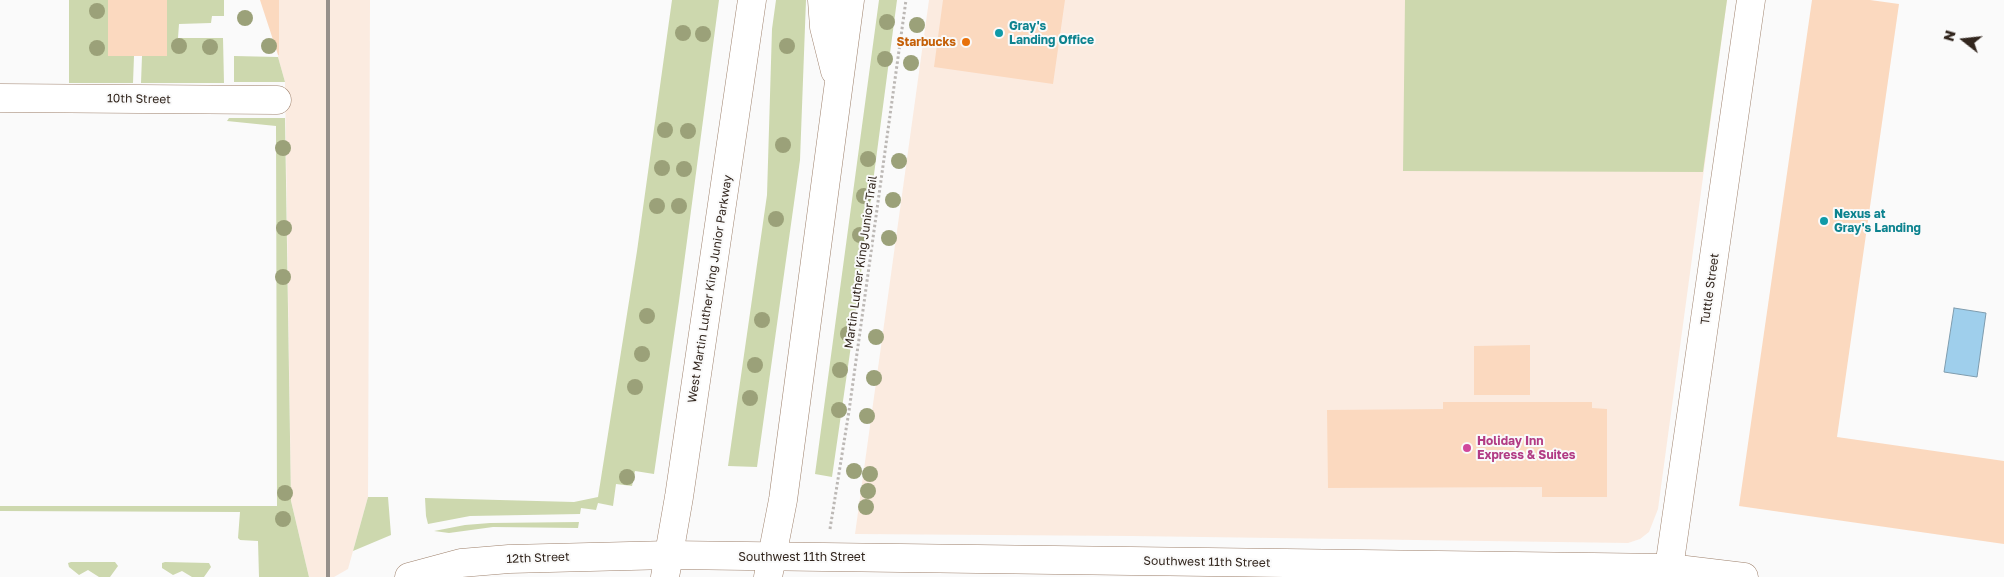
<!DOCTYPE html>
<html>
<head>
<meta charset="utf-8">
<style>
  body { margin:0 }
  #map { position:relative; width:2004px; height:577px; overflow:hidden; background:#fafafa; font-family:"Golos Text",sans-serif }
  canvas { display:block }
  .north { position:absolute; left:1939px; top:15px; width:50px; height:50px; -webkit-text-stroke:4px #fafafa; paint-order:stroke; rotate:286deg; font-size:14px; font-weight:700; line-height:20px; text-align:center; color:#32261e }
  .north::after { content:''; display:block; margin:auto; width:18px; height:22px; background:#32261e; clip-path:polygon(50% 0,100% 100%,50% 72%,0 100%) }
</style>
</head>
<body>
<div id="map">
<canvas width="2004" height="577"></canvas>
<div class="north">N</div>
</div>
<script>
const g = document.querySelector('canvas').getContext('2d');
g.lineJoin = 'round';
function fill(path, color) { g.fillStyle = color; g.fill(path, 'evenodd'); }
const shape = rows => new Path2D(rows.map(r => 'M' + r).join(''));
function stroke(path, color, width, dash) { g.strokeStyle = color; g.lineWidth = width; g.lineCap = dash ? 'butt' : 'round'; g.setLineDash(dash || []); g.stroke(path); }
function label(font, color, halo, rows, align = 'center') {
  g.font = font + ' "Golos Text",sans-serif'; g.lineWidth = 4; g.setLineDash([]); g.textBaseline = 'middle'; g.strokeStyle = halo; g.fillStyle = color; for (const [text, x, y, turn = 0] of rows) {
    g.save(); g.translate(x, y); g.rotate((+turn || 0) * Math.PI / 180); g.textAlign = isNaN(turn) ? turn : align; if (halo) g.strokeText(text, 0, 0); g.fillText(text, 0, 0); g.restore();
  }
}
fill(shape([
  [279,0,370,0,368,497,348,569,334,577,309,577,291,501,285,82,278,57],
  [929,0,1727,0,1658,509,1649,532,1640,539,1628,543,1132,536,855,534]
]), '#fbebe0');
fill(shape([
  [69,0,108,0,108,56,134,56,133,83,69,83],
  [167,0,224,0,224,16,212,16,211,23,179,24,178,38,223,38,224,83,141,83,142,56,167,56],
  [672,0,719,0,679,301,654,474,635,471,632,486,616,484,613,506,598,503,596,510,581,508,580,514,470,516,428,524,426,516,425,498,574,502,598,497,637,251],
  [776,0,806,0,800,160,757,467,728,466,767,195,772,29],
  [879,0,897,0,856,311,832,477,815,474],
  [1405,0,1727,0,1703,172,1403,171],
  [234,56,278,57,285,82,234,82],
  [229,118,285,118,291,501,309,577,259,577,258,541,240,540,238,538,240,512,0,511,0,506,277,506,276,126,227,121],
  [368,497,388,497,391,535,353,551],
  [579,522,578,528,493,527,449,533,434,531,465,525,490,523],
  [71,562,115,562,118,566,110,577,99,577,88,570,79,575,69,567,68,563],
  [165,562,209,563,211,567,204,577,192,577,182,571,173,575,162,568,162,563]
]), '#cdd8ae');
const water = shape([
  [1954,308,1986,313,1977,377,1944,372,1954,308]
]);
fill(water, '#9fcfec');
stroke(water, '#7e9cae', 1);
fill(shape([
  [108,0,167,0,167,56,108,56],
  [260,0,279,0,279,55,278,55],
  [943,0,1065,0,1053,84,934,67],
  [1812,0,1870,0,1899,4,1837,437,2004,461,2004,544,1739,506],
  [1530,345,1530,395,1474,395,1474,346],
  [1443,402,1592,402,1592,408,1607,409,1607,497,1542,497,1542,487,1328,488,1327,410,1443,409]
]), '#fbd9bf');
const street = shape([
  [0,98,277,100],
  [1668,577,1669,568,1744,577]
]);
const secondary = shape([
  [409,577,461,563,509,559,670,555,1669,568,1751,0]
]);
const primary = shape([
  [822,0,824,27,835,71],
  [665,577,679,497,752,0],
  [768,577,783,500,850,0]
]);
stroke(street, '#9e816c', 29);
stroke(secondary, '#9e816c', 29);
stroke(primary, '#9e816c', 29);
stroke(shape([
  [830,529,849,411,906,0]
]), '#bcb8b5', 3, [2.5, 2.5]);
stroke(street, '#fff', 28);
stroke(secondary, '#fff', 28);
stroke(primary, '#fff', 28);
stroke(shape([
  [328,0,328,577]
]), '#96908b', 4);
g.fillStyle = '#9ba179';
for (const [x, y] of [
  [97,11],
  [245,18],
  [887,22],
  [917,25],
  [683,33],
  [703,34],
  [179,46],
  [269,46],
  [787,46],
  [210,47],
  [97,48],
  [885,59],
  [911,63],
  [665,130],
  [688,131],
  [783,145],
  [283,148],
  [868,159],
  [899,161],
  [662,168],
  [684,169],
  [864,196],
  [893,200],
  [657,206],
  [679,206],
  [776,219],
  [284,228],
  [860,235],
  [889,238],
  [283,277],
  [647,316],
  [762,320],
  [848,334],
  [876,337],
  [642,354],
  [755,365],
  [840,370],
  [874,378],
  [635,387],
  [750,398],
  [839,410],
  [867,416],
  [854,471],
  [870,474],
  [627,477],
  [868,491],
  [285,493],
  [866,507],
  [283,519]
]) { g.beginPath(); g.arc(x, y, 8, 0, 2 * Math.PI); g.fill(); }
for (const [x, y, r, color] of [
  [999,33,5,"#0f9aa8"],
  [966,42,5,"#e8710a"],
  [1824,221,5,"#0f9aa8"],
  [1467,448,5,"#d1479c"]
]) { const dot = new Path2D(); dot.arc(x, y, r, 0, 2 * Math.PI); g.fillStyle = color; g.fill(dot); stroke(dot, '#fafafa', 2); }
label('bold 12px', '#0d838f', '#fafafa', [
  ["Gray's",1009,26],
  ["Landing Office",1009,40],
  ["Nexus at",1834,214],
  ["Gray's Landing",1834,228]
], 'left');
label('bold 12px', '#c56008', '#fafafa', [
  ["Starbucks",956,42]
], 'right');
label('12px', '#32261e', '#fafafa', [
  ["10th Street",139,99,1],
  ["Martin Luther King Junior Trail",861,262,-82],
  ["West Martin Luther King Junior Parkway",710,289,-81],
  ["Tuttle Street",1710,289,-82],
  ["Southwest 11th Street",802,557],
  ["12th Street",538,558,-2],
  ["Southwest 11th Street",1207,562,1]
]);
label('bold 12px', '#b23c85', '#fafafa', [
  ["Holiday Inn",1477,441],
  ["Express & Suites",1477,455]
], 'left');
</script>
</body>
</html>
